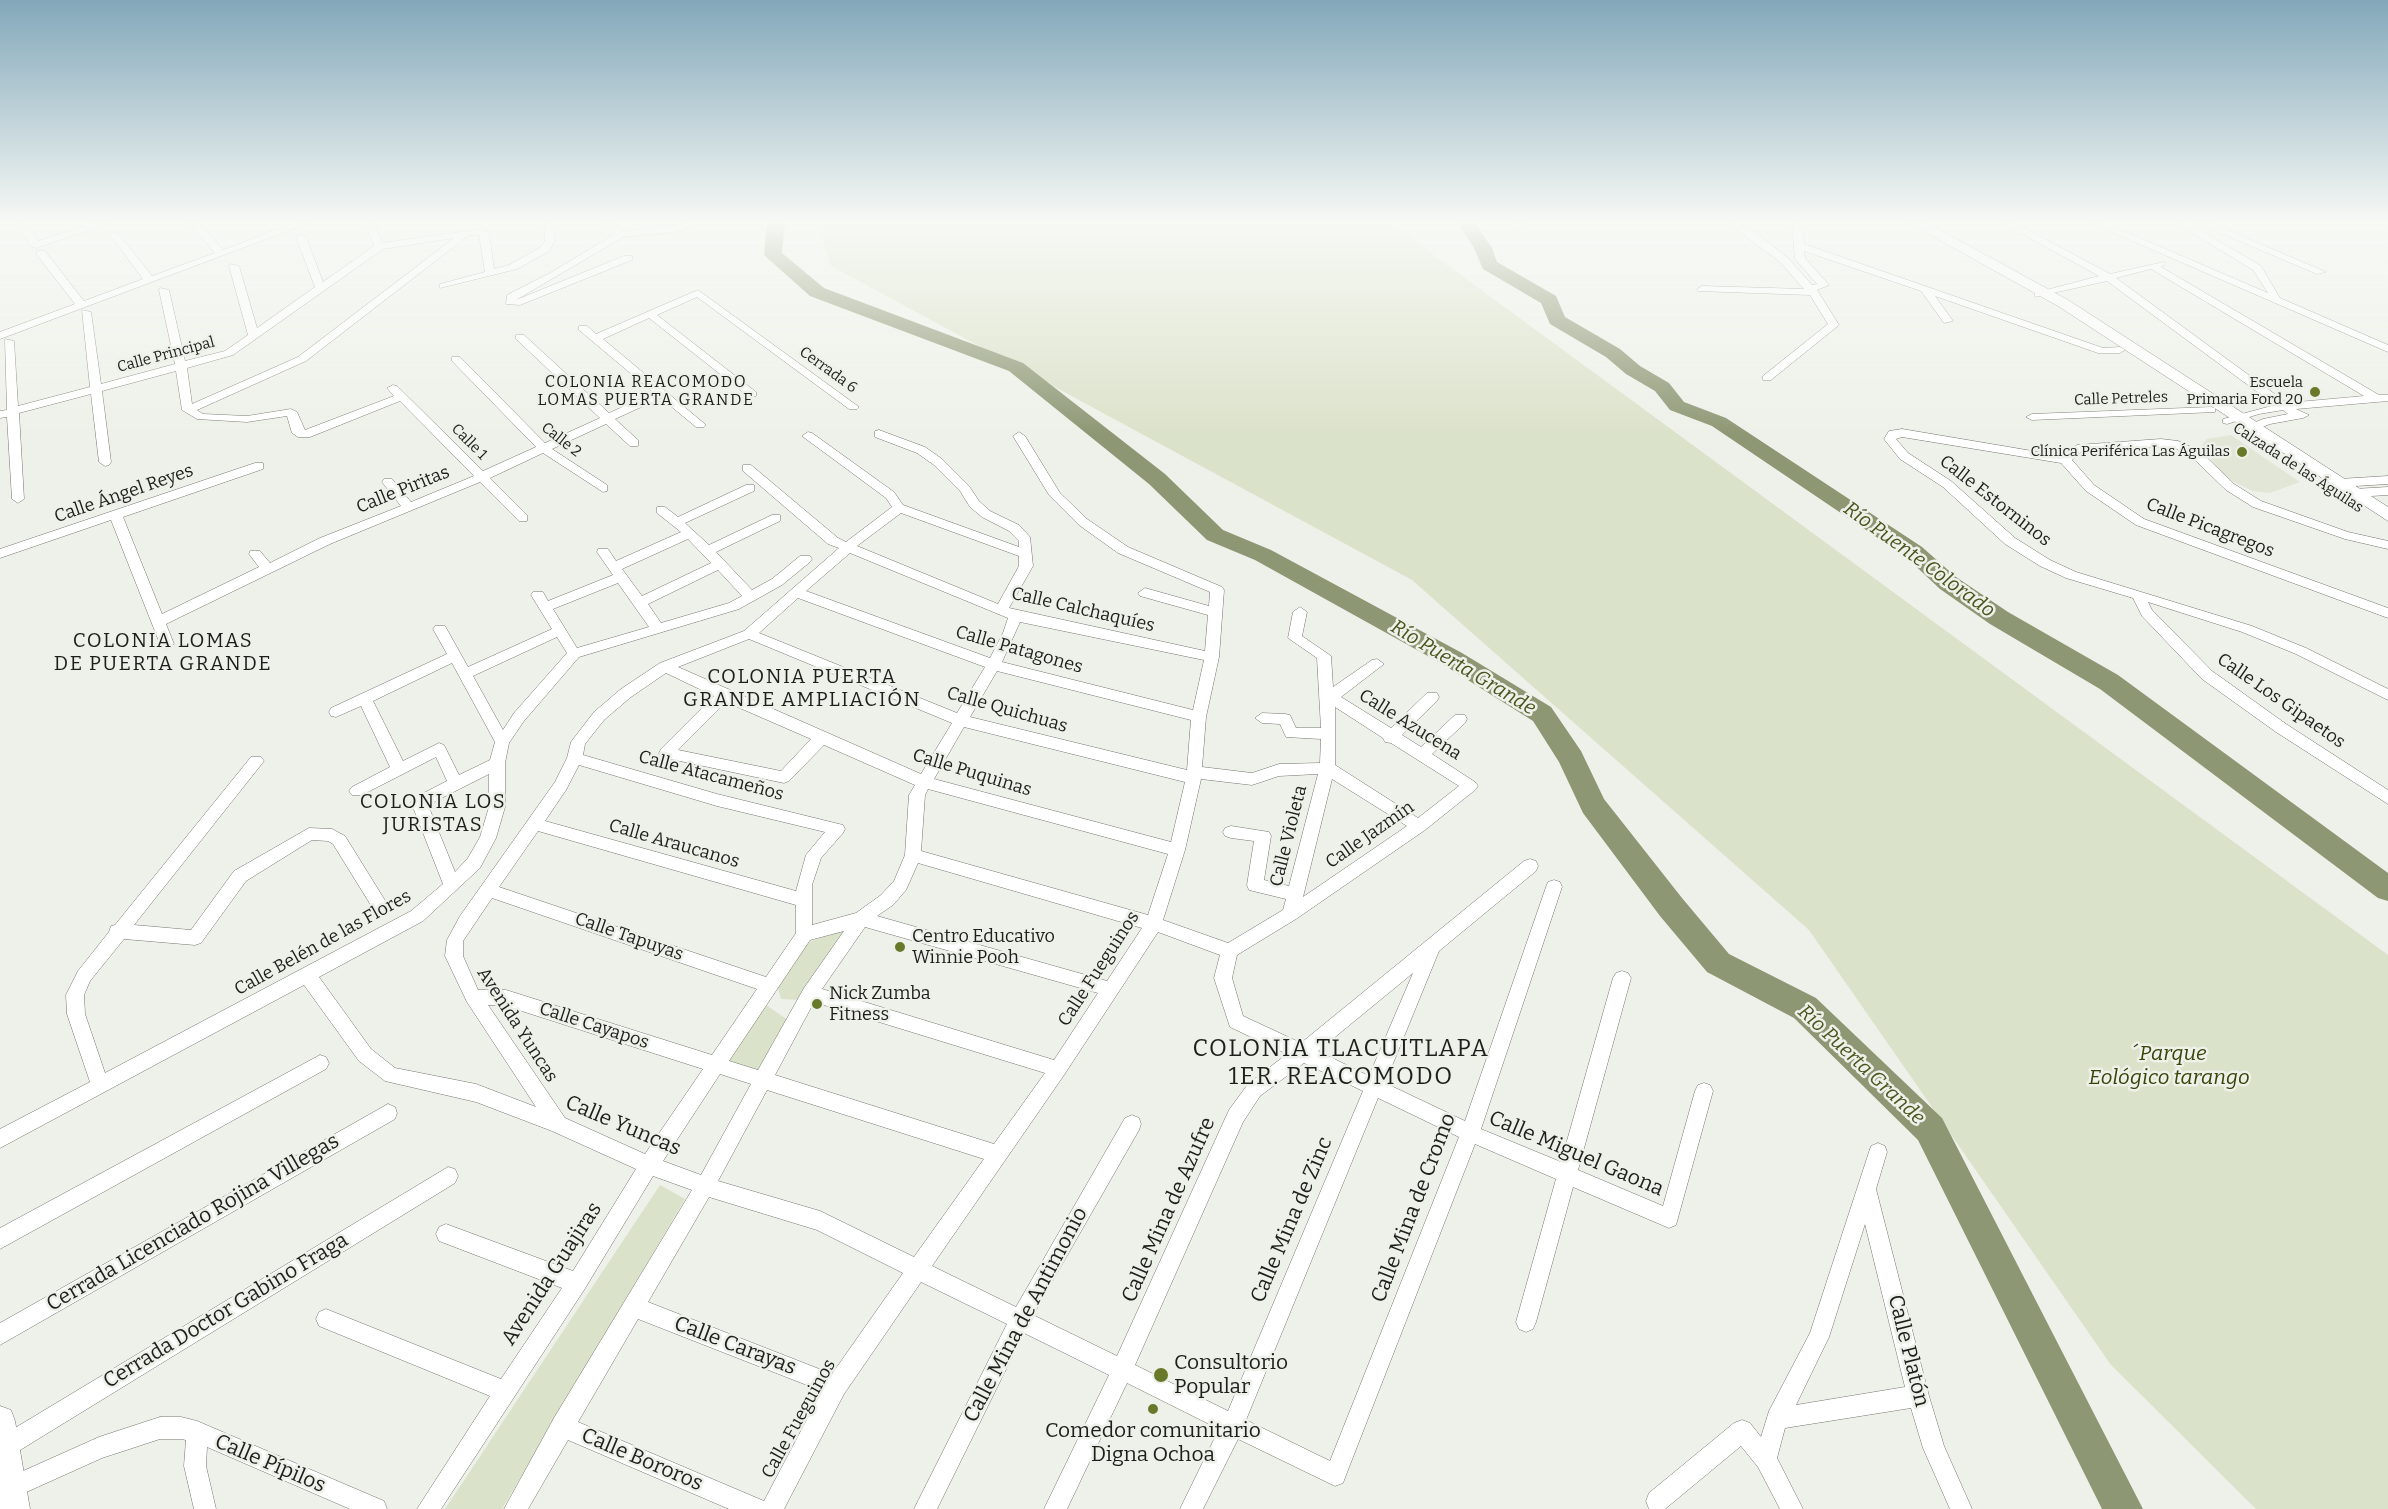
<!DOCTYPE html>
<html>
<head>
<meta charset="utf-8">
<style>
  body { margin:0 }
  canvas { display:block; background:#eef1e9 }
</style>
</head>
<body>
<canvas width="2388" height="1509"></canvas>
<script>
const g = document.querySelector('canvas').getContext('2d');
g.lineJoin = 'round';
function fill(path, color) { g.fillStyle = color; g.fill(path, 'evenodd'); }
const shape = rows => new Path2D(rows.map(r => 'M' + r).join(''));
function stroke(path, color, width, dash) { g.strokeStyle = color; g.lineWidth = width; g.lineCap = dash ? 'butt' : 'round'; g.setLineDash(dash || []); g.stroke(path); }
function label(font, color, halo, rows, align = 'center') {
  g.font = font + ' Bitter,serif'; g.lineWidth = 5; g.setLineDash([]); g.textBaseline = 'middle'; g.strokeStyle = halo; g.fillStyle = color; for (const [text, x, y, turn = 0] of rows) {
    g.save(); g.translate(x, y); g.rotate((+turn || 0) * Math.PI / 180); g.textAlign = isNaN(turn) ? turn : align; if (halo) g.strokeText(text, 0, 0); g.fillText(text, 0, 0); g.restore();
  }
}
fill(shape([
  [2231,435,2300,482,2270,493,2253,491,2232,481,2217,467,2209,457,2208,451,2201,446,2207,439]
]), '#e1e6d7');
fill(shape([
  [817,223,1390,223,2388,955,2388,1509,2256,1509,2111,1365,1809,930,1412,580,831,266],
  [853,925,801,1000,781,999,777,984,802,945],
  [762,1002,789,1021,759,1075,720,1063],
  [660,1185,685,1199,502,1509,445,1509]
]), '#dbe2ca');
fill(shape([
  [767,223,785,223,782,253,824,288,1023,363,1165,474,1223,530,1271,550,1462,653,1551,707,1581,751,1604,799,1682,898,1729,954,1816,998,1942,1118,2143,1509,2102,1509,1918,1140,1794,1018,1707,972,1660,916,1583,813,1559,762,1533,721,1444,665,1255,560,1207,540,1149,484,1009,371,810,296,764,255,767,223],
  [1458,223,1475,223,1492,248,1497,262,1556,296,1565,317,1620,349,1640,366,1669,383,1684,402,1726,418,1922,547,1956,577,2008,612,2118,675,2388,873,2388,901,2378,898,2100,689,1990,624,1940,589,1906,557,1712,426,1670,410,1655,391,1626,374,1606,357,1550,324,1541,303,1483,269,1474,248,1458,223]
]), '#8d9774');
const minor = shape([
  [17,223,27,223,38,241,95,223,111,223,36,248,32,247,17,223],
  [189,223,200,223,223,250,294,223,309,223,0,339,0,332,75,304,37,255,37,251,45,251,84,301,143,279,110,235,112,233,118,233,152,276,215,253,189,223],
  [365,223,375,223,382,243,482,229,489,233,494,269,509,265,541,247,545,241,544,223,554,223,555,241,549,251,517,269,440,288,440,284,485,272,479,235,469,235,306,361,197,410,203,414,247,416,291,409,297,412,305,430,394,396,387,388,393,385,397,386,483,471,536,447,452,361,452,357,460,357,545,443,600,418,516,339,516,335,524,335,609,413,654,393,579,330,579,326,587,326,596,334,698,290,859,407,857,409,849,409,697,297,657,315,756,392,756,396,748,396,649,318,603,339,706,425,704,427,696,427,661,398,615,419,638,440,638,446,630,446,606,424,552,449,607,485,607,491,603,492,543,453,490,478,527,515,527,521,519,521,480,482,330,544,166,624,174,644,167,649,160,644,111,520,0,558,0,549,255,463,263,463,263,469,123,517,162,614,259,567,249,554,250,551,260,551,270,563,320,538,401,506,382,482,384,479,392,479,411,502,474,476,400,401,310,437,298,437,292,433,287,416,247,422,197,419,182,410,176,371,102,391,111,462,109,465,105,466,99,462,91,394,19,413,24,499,18,503,12,499,7,417,0,418,0,411,7,410,5,339,14,341,18,406,90,387,82,310,91,312,101,384,175,364,159,290,160,288,169,290,185,361,225,351,248,335,229,266,230,264,239,266,257,328,315,287,296,237,298,235,306,237,323,282,374,246,365,223],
  [454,238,298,357,192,404,187,368,233,355,383,249,454,238],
  [603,223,614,223,623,231,693,223,682,231,623,237,516,300,624,256,632,256,632,260,520,305,506,304,507,295,550,273,615,234,603,223],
  [1513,223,1526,223,1513,231,1507,231,1507,227,1513,223],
  [1727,223,1739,223,1760,236,1787,257,1812,285,1817,284,1795,259,1792,223,1802,223,1804,244,2103,348,2120,347,2125,350,2120,353,2098,353,1935,296,1953,321,1944,323,1921,291,1804,251,1805,258,1829,285,1817,290,1839,325,1771,380,1763,380,1763,376,1828,324,1810,295,1698,291,1697,289,1702,286,1804,289,1779,261,1727,223],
  [2002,223,2015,223,2110,274,2164,262,2165,264,2161,267,2379,395,2388,395,2388,401,2296,409,2309,415,2303,418,2270,424,2247,433,2239,433,2239,429,2263,419,2288,414,2283,410,2259,414,2227,424,2223,423,2223,419,2275,405,2107,281,2035,297,2035,293,2099,276,2002,223],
  [2151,269,2364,396,2287,403,2116,278,2151,269],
  [2091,223,2105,223,2268,293,2253,270,2176,223,2188,223,2261,266,2280,298,2388,345,2388,352,2091,223],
  [2197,223,2211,223,2326,272,2317,274,2197,223],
  [2211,407,2215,408,2215,412,2032,420,2026,417,2032,414,2211,407],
  [1902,429,2062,456,2077,445,2161,439,2178,441,2200,451,2234,484,2261,501,2348,532,2388,541,2388,549,2345,539,2253,507,2226,490,2192,457,2175,448,2161,447,2101,450,2081,452,2072,460,2094,485,2144,519,2388,608,2388,618,2136,525,2086,491,2061,463,1902,437,1896,439,1908,453,1951,481,2015,538,2050,560,2076,572,2252,626,2306,648,2388,689,2388,700,2296,654,2242,632,2148,602,2152,610,2212,671,2286,724,2388,790,2388,804,2276,732,2202,679,2142,616,2133,598,2066,578,2040,566,2005,544,1943,487,1900,459,1884,439,1889,431,1902,429],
  [879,430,925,447,942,459,969,486,979,501,990,511,1019,525,1030,537,1033,566,1009,608,1205,651,1208,615,1140,596,1138,593,1145,588,1209,606,1210,592,1118,553,1079,525,1049,495,1013,436,1019,432,1025,436,1060,493,1087,519,1128,547,1222,587,1224,590,1219,657,1206,717,1202,767,1252,773,1279,764,1320,763,1321,739,1286,737,1280,724,1262,723,1255,718,1262,713,1285,714,1290,715,1296,728,1321,728,1317,658,1288,638,1293,612,1300,607,1307,612,1302,636,1331,656,1333,687,1372,660,1377,659,1384,664,1341,697,1391,728,1427,693,1437,693,1439,697,1437,701,1402,735,1421,747,1455,715,1465,715,1467,719,1465,723,1432,754,1475,782,1478,786,1475,790,1425,830,1296,919,1237,955,1232,978,1243,1016,1301,1043,1524,861,1530,859,1536,861,1538,866,1536,871,1439,951,1385,1083,1465,1121,1546,887,1548,882,1554,880,1560,882,1562,887,1481,1129,1561,1162,1613,978,1616,973,1622,971,1628,973,1631,978,1578,1170,1663,1206,1695,1091,1698,1085,1704,1083,1710,1085,1713,1091,1676,1225,1669,1228,1573,1187,1536,1322,1533,1329,1526,1332,1519,1329,1516,1322,1556,1179,1475,1144,1346,1475,1343,1483,1335,1486,1238,1439,1203,1509,1180,1509,1219,1429,1127,1383,1067,1509,1044,1509,1109,1375,1024,1333,937,1509,914,1509,1007,1324,921,1282,844,1394,784,1509,729,1509,568,1440,528,1509,504,1509,554,1418,692,1190,653,1176,584,1290,441,1509,417,1509,490,1396,319,1326,316,1319,319,1312,326,1309,501,1379,562,1288,439,1241,436,1234,439,1227,446,1224,573,1271,636,1169,552,1131,476,1102,385,1081,359,1061,304,985,0,1148,0,1129,90,1082,67,1014,66,995,78,971,109,932,111,926,115,925,251,757,261,757,264,761,134,925,191,930,234,871,309,828,332,829,345,836,386,902,384,907,378,909,372,907,333,844,328,841,312,840,246,881,201,943,195,945,124,939,90,981,84,995,85,1014,105,1073,411,911,443,884,411,802,414,798,447,781,436,757,362,795,352,795,349,791,352,787,390,767,361,706,336,717,331,716,329,712,331,708,447,654,433,629,435,626,445,626,468,667,552,629,531,595,533,592,543,592,548,601,613,575,597,552,598,549,608,549,616,561,681,532,657,513,657,507,665,507,678,517,746,485,754,485,754,491,685,523,709,545,772,515,780,515,780,521,716,552,752,590,772,579,800,556,810,556,812,559,810,562,782,585,739,609,579,657,524,721,509,743,505,763,505,807,496,838,480,868,423,921,319,977,371,1049,395,1068,476,1084,536,1107,467,1002,445,956,447,940,460,916,555,782,567,758,571,742,594,712,621,689,660,663,744,631,839,548,828,544,743,471,743,465,751,465,838,538,846,542,892,507,886,498,802,436,808,432,812,433,894,492,903,505,1019,547,1019,541,1009,531,982,517,970,507,960,491,934,465,917,453,875,437,875,431,879,430],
  [901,513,1019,556,1019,566,998,604,857,546,901,513],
  [688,539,711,563,642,596,622,569,688,539],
  [850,553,1008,618,1003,633,990,658,806,591,850,553],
  [718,570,742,596,729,603,661,623,648,604,718,570],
  [618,583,649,627,577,648,553,609,618,583],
  [798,598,985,667,957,713,759,633,798,598],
  [1020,622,1204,660,1193,710,1002,662,1020,622],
  [557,637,567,653,514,713,503,730,473,676,557,637],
  [749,639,952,723,921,774,678,667,749,639],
  [452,663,495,742,490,760,459,775,444,745,439,743,403,761,373,701,452,663],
  [997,671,1191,720,1187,770,970,717,997,671],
  [666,673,714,696,661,749,659,753,661,757,784,783,789,781,824,745,915,785,909,795,905,855,894,881,881,895,856,913,812,925,812,885,821,858,843,833,845,829,843,825,717,794,583,755,585,744,604,720,631,697,666,673],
  [726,702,811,739,781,771,678,750,726,702],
  [1335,707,1383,738,1385,742,1391,743,1459,786,1418,818,1335,765,1335,707],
  [964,727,1185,782,1171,842,934,779,964,727],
  [579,765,717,806,825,832,806,855,796,891,545,821,566,790,579,765],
  [489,774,489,807,480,837,468,858,455,872,428,805,489,774],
  [1318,774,1289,886,1264,880,1271,836,1269,832,1231,826,1225,828,1223,832,1225,836,1231,838,1254,841,1247,885,1249,890,1286,899,1283,910,1228,943,1163,920,1185,850,1201,779,1252,785,1279,776,1318,774],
  [1332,779,1407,826,1303,897,1332,779],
  [928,789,1168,854,1148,915,921,851,925,795,928,789],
  [538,831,796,905,796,933,766,977,499,887,538,831],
  [918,863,1142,928,1107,981,877,916,893,905,906,890,918,863],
  [492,898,757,989,712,1055,506,990,478,990,463,956,463,941,492,898],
  [865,927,1098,993,1054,1060,822,989,865,927],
  [844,931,804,988,758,1070,729,1061,810,940,844,931],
  [1158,932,1220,955,1214,978,1230,1027,1287,1054,1248,1084,1229,1110,1117,1356,1033,1315,1139,1130,1141,1124,1139,1118,1132,1115,1125,1118,1016,1307,932,1266,1064,1075,1158,932],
  [1413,973,1369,1076,1318,1051,1413,973],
  [814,1002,1045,1073,994,1144,775,1075,814,1002],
  [488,1005,506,1006,703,1069,645,1154,565,1118,488,1005],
  [1304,1063,1363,1091,1228,1411,1135,1365,1243,1122,1260,1096,1304,1063],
  [720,1074,751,1084,701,1175,663,1161,720,1074],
  [767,1090,984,1159,914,1257,820,1211,718,1181,767,1090],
  [1378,1098,1459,1137,1330,1461,1246,1420,1378,1098],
  [709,1197,817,1230,903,1273,832,1374,648,1302,709,1197],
  [638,1319,822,1391,764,1501,578,1422,638,1319],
  [2388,476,2388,484,2339,487,2333,483,2339,479,2388,476],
  [2388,487,2388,495,2354,497,2348,493,2354,489,2388,487],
  [320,1055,326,1057,329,1063,326,1069,0,1249,0,1228,320,1055],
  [388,1104,395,1107,397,1113,395,1119,0,1345,0,1323,388,1104],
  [1878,1143,1885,1146,1887,1152,1876,1189,1929,1396,1944,1446,1972,1509,1950,1509,1923,1448,1911,1408,1785,1428,1777,1458,1803,1509,1780,1509,1758,1467,1741,1446,1665,1509,1649,1509,1646,1501,1649,1493,1734,1423,1742,1420,1750,1423,1761,1437,1769,1411,1810,1333,1869,1152,1871,1146,1878,1143],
  [1865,1224,1905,1387,1796,1405,1829,1337,1865,1224],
  [448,1167,455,1169,458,1176,455,1183,12,1455,4,1458,0,1456,0,1437,448,1167],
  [160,1417,181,1417,197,1421,384,1501,387,1509,350,1509,207,1447,206,1466,216,1509,194,1509,184,1466,186,1440,181,1439,160,1439,102,1458,11,1499,3,1496,0,1488,3,1480,99,1437,160,1417]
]);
const secondary = shape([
  [1909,223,1927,223,2068,300,2388,507,2388,521,2058,306,1909,223],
  [0,1406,11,1410,15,1421,30,1509,0,1509,0,1406]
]);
stroke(minor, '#74766f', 1);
stroke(secondary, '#74766f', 1);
fill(minor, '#fff');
fill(secondary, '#fff');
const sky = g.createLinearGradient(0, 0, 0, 435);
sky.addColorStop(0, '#83a8ba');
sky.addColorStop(0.51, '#f7f9f5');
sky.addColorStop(1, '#f7f9f500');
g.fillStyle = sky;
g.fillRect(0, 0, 2388, 435);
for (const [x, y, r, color] of [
  [2315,392,6,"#687a2a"],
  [2242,452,6,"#687a2a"],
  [900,947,6,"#687a2a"],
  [817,1004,6,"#687a2a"],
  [1161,1375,8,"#687a2a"],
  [1153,1409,6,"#687a2a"]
]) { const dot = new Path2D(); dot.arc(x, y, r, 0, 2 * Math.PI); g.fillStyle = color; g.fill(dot); stroke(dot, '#eef1e9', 2); }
label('15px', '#1e1f1c', '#eef1e9', [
  ["Calle Principal",166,355,-15],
  ["Cerrada 6",828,370,36],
  ["Calle Petreles",2121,399,-2],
  ["Calle 2",561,440,38],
  ["Calle 1",469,442,45],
  ["Calzada de las Águilas",2298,468,33]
]);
label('15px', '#1e1f1c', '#eef1e9', [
  ["Escuela",2303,383],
  ["Primaria Ford 20",2303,400],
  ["Clínica Periférica Las Águilas",2230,452]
], 'right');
g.letterSpacing = '1.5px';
label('16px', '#1e1f1c', '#eef1e9', [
  ["COLONIA REACOMODO",646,383],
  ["LOMAS PUERTA GRANDE",646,401]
]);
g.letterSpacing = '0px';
label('18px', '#1e1f1c', '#eef1e9', [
  ["Calle Piritas",403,490,-22],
  ["Calle Ángel Reyes",124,494,-19],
  ["Calle Estorninos",1995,501,38],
  ["Calle Picagregos",2210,528,21],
  ["Calle Calchaquíes",1083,610,13],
  ["Calle Patagones",1019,650,16],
  ["Calle Los Gipaetos",2281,701,35],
  ["Calle Quichuas",1007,710,16],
  ["Calle Azucena",1410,725,32],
  ["Calle Puquinas",972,773,17],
  ["Calle Atacameños",711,776,15],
  ["Calle Jazmín",1370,835,-35],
  ["Calle Violeta",1289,836,-76],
  ["Calle Araucanos",674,844,16],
  ["Calle Tapuyas",629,937,19],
  ["Calle Belén de las Flores",323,943,-29],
  ["Calle Fueguinos",1099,969,-57],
  ["Avenida Yuncas",517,1025,57],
  ["Calle Cayapos",594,1026,18],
  ["Calle Fueguinos",799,1419,-61]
]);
label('18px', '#1e1f1c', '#eef1e9', [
  ["Centro Educativo",912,937],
  ["Winnie Pooh",912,958],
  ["Nick Zumba",829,994],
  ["Fitness",829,1015]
], 'left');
label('italic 20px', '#48551d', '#eef1e9', [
  ["Río Puente Colorado",1919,560,36],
  ["Río Puerta Grande",1463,668,31],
  ["Río Puerta Grande",1861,1065,43]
]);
g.letterSpacing = '1.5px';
label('20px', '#1e1f1c', '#eef1e9', [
  ["COLONIA LOMAS",163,641],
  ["DE PUERTA GRANDE",163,664],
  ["COLONIA PUERTA",802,677],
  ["GRANDE AMPLIACIÓN",802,700],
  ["COLONIA LOS",433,802],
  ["JURISTAS",433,825]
]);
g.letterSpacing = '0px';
label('italic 21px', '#384408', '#eef1e9', [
  ["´Parque",2169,1054],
  ["Eológico tarango",2169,1078]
]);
label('21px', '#1e1f1c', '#eef1e9', [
  ["Calle Yuncas",623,1126,23],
  ["Calle Miguel Gaona",1576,1154,23],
  ["Calle Mina de Cromo",1414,1208,-69],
  ["Calle Mina de Azufre",1169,1210,-66],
  ["Calle Mina de Zinc",1292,1220,-67],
  ["Cerrada Licenciado Rojina Villegas",193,1223,-30],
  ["Avenida Guajiras",552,1274,-57],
  ["Cerrada Doctor Gabino Fraga",226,1311,-31],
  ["Calle Mina de Antimonio",1026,1315,-62],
  ["Calle Carayas",735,1346,21],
  ["Calle Platón",1908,1351,76],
  ["Calle Bororos",642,1460,23],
  ["Calle Pípilos",270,1464,23]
]);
label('21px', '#1e1f1c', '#eef1e9', [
  ["Consultorio",1174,1363],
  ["Popular",1174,1387],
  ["Comedor comunitario",1153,1431,"center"],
  ["Digna Ochoa",1153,1455,"center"]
], 'left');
g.letterSpacing = '1.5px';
label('24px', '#1e1f1c', '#eef1e9', [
  ["COLONIA TLACUITLAPA",1341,1049],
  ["1ER. REACOMODO",1341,1077]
]);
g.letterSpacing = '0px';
</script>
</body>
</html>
